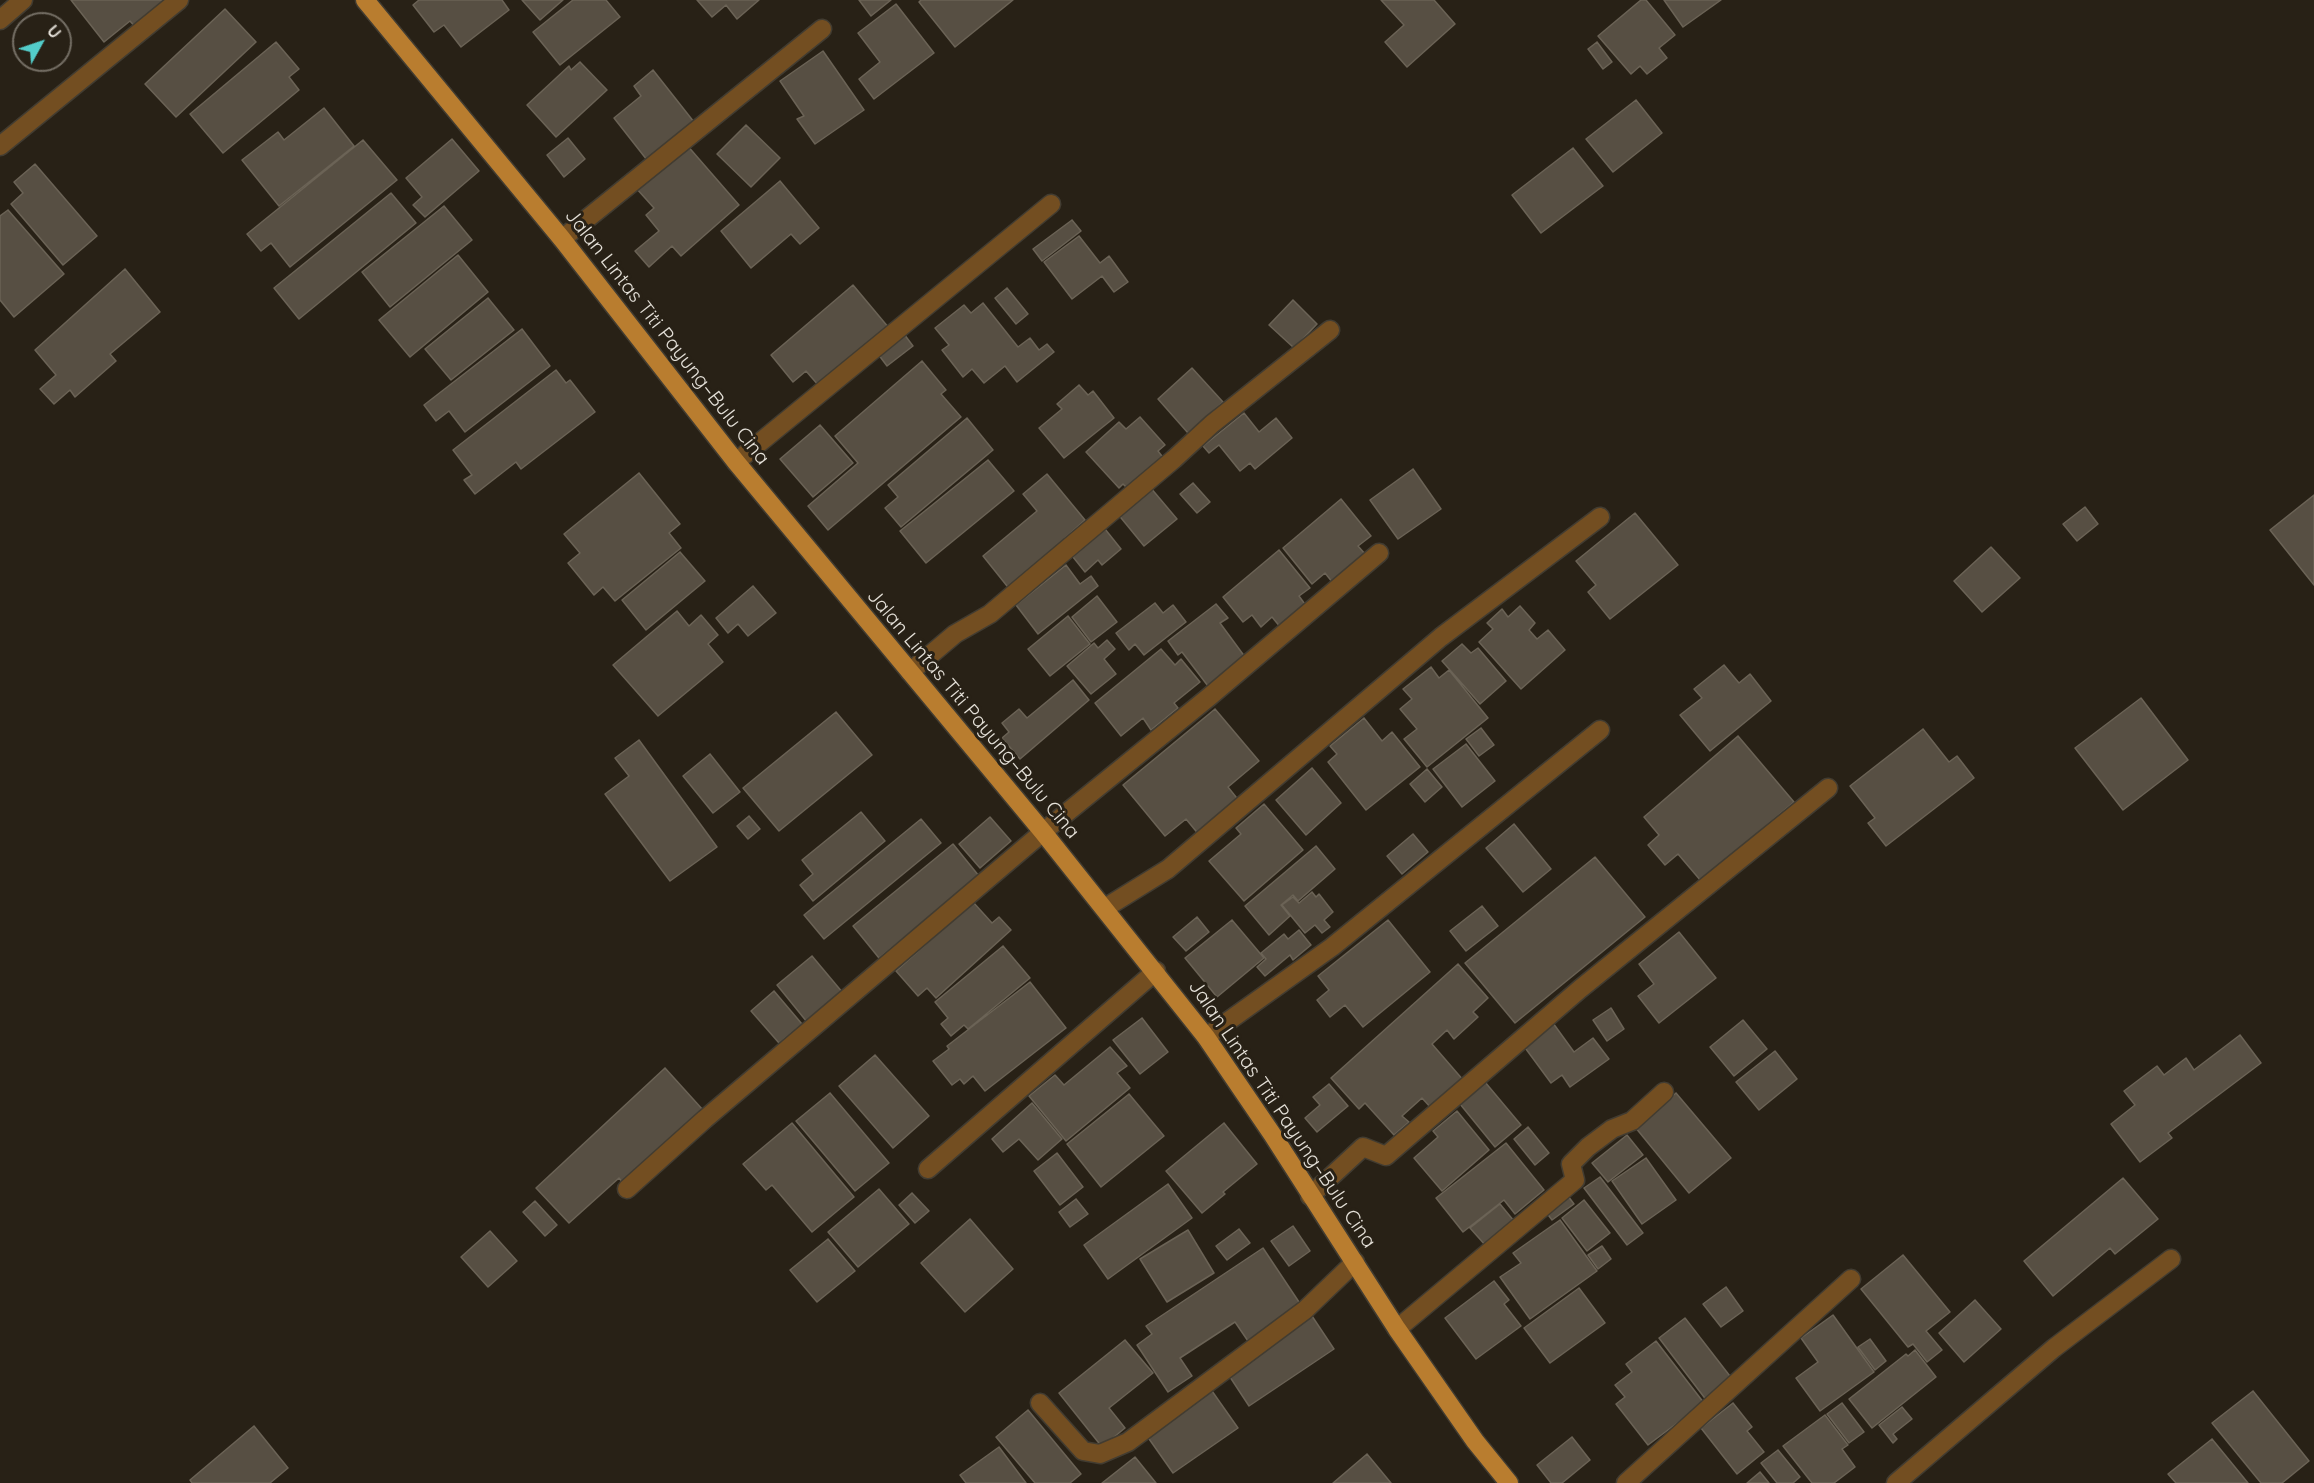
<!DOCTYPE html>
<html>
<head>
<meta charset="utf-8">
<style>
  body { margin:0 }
  #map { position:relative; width:2314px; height:1483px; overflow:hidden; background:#282116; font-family:Quicksand,sans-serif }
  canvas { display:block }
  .north { position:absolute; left:12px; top:12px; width:60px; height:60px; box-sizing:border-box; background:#282116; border:2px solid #746e64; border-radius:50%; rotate:50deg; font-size:16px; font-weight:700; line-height:24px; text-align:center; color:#e5e1d9 }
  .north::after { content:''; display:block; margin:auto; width:21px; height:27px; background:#53cdca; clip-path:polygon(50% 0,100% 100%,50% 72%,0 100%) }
</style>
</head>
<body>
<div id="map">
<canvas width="2314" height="1483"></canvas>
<div class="north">U</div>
</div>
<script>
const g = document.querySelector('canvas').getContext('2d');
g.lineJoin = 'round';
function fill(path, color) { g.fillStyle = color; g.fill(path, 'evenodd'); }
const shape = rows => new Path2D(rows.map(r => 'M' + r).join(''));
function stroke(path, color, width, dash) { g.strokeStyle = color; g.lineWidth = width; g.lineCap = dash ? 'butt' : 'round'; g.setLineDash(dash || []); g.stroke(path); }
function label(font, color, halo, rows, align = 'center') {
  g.font = font + ' Quicksand,sans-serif'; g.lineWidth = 6; g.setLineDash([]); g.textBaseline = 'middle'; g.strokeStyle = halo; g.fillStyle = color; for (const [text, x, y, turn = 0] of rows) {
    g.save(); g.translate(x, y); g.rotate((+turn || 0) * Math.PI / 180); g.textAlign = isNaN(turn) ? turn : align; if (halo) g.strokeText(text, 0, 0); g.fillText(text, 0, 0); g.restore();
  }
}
const building = shape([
  [71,0,172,0,136,28,130,21,104,42,71,0],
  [419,0,502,0,509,10,461,47,444,25,434,32,413,5,419,0],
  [522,0,563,0,540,20,522,0],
  [573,0,606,0,620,17,560,65,533,32,573,0],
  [697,0,759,0,737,19,726,5,712,17,697,0],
  [859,0,891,0,871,16,859,0],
  [921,0,1013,0,955,47,919,2,921,0],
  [1381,0,1434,0,1455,24,1407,67,1385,42,1404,25,1381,0],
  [1641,0,1646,0,1675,35,1659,48,1667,58,1647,74,1640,66,1631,74,1598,36,1641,0],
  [1664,0,1721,0,1683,27,1664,0],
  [896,4,934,53,874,99,859,79,880,62,858,33,896,4],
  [225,9,256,42,176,117,145,84,225,9],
  [276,42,299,69,289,77,299,90,223,153,190,114,276,42],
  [1597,42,1612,62,1603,69,1588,49,1597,42],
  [823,51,864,110,815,144,797,119,804,116,780,81,823,51],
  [580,62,607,90,556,137,527,105,569,66,571,70,580,62],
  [653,70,694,122,647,160,614,118,641,96,634,86,653,70],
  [1636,100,1662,133,1613,172,1586,139,1636,100],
  [324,108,354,146,279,206,242,160,278,132,284,140,324,108],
  [746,125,780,158,751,187,717,154,746,125],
  [568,138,585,159,564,177,547,155,568,138],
  [452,139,479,171,425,217,413,205,422,197,406,178,452,139],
  [363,140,397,180,290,267,271,243,261,251,247,234,363,140],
  [686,144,739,205,681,256,672,246,649,267,635,251,659,231,646,215,654,208,636,188,686,144],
  [1573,148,1603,186,1541,233,1512,195,1573,148],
  [35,164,97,236,63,265,11,204,23,193,14,182,35,164],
  [780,181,819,228,800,244,791,234,751,268,721,231,780,181],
  [391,193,416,223,299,319,274,288,391,193],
  [444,206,472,240,390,307,362,272,444,206],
  [8,210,64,274,14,317,0,300,0,216,8,210],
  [1072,220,1081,231,1042,261,1033,249,1072,220],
  [1079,236,1100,263,1109,256,1128,282,1114,292,1102,276,1072,299,1044,262,1079,236],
  [458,255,488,292,410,357,379,320,458,255],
  [125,269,160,312,110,354,116,361,75,397,70,390,54,404,40,389,56,375,35,350,125,269],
  [853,285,889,328,819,386,806,371,793,382,771,355,853,285],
  [1007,288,1028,314,1016,324,995,298,1007,288],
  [488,298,514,330,451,380,425,349,488,298],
  [1293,300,1317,324,1294,348,1269,325,1293,300],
  [983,303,1018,347,1030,338,1039,350,1047,344,1054,352,1017,382,1005,366,984,383,972,369,963,377,942,350,949,345,935,328,964,305,971,313,983,303],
  [522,329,550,366,465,432,449,411,436,421,424,405,522,329],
  [904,334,913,346,887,366,878,354,904,334],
  [922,361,946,390,941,394,961,417,828,530,808,506,858,463,835,436,922,361],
  [1192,368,1223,402,1188,433,1158,399,1192,368],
  [556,370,566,383,570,380,595,412,521,469,516,462,475,494,464,480,472,475,453,450,556,370],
  [1079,385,1088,395,1093,391,1114,418,1064,458,1039,428,1062,409,1057,404,1079,385],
  [1244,413,1259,432,1276,418,1292,438,1255,469,1250,463,1240,471,1219,445,1209,453,1203,446,1244,413],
  [1140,417,1165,445,1158,451,1165,460,1130,491,1123,484,1119,488,1086,452,1119,422,1126,429,1140,417],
  [967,418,993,450,901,527,885,508,898,497,888,485,967,418],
  [820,425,853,463,813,497,780,459,820,425],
  [988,460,1014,491,926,563,900,531,988,460],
  [1413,469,1441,509,1398,539,1370,500,1413,469],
  [639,473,680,524,669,533,681,548,615,601,603,587,594,595,568,563,580,553,564,534,639,473],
  [1047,474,1085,520,1065,538,1069,543,1011,591,983,556,1037,511,1023,494,1047,474],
  [1193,483,1210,502,1197,513,1180,494,1193,483],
  [1150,487,1177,519,1144,546,1117,513,1150,487],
  [2314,495,2314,585,2270,530,2314,495],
  [1341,499,1371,536,1358,546,1366,555,1333,583,1325,573,1312,584,1283,548,1341,499],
  [2085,507,2098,524,2077,541,2063,524,2085,507],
  [1635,513,1678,565,1610,619,1588,592,1596,585,1576,561,1635,513],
  [1105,529,1121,549,1102,565,1098,560,1085,572,1073,557,1105,529],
  [1991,547,2020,578,1982,612,1954,581,1991,547],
  [1279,550,1310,588,1299,596,1307,607,1281,628,1272,617,1261,627,1252,615,1243,622,1223,597,1279,550],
  [680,552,705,581,646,630,622,600,680,552],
  [1066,565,1080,584,1091,576,1098,586,1038,634,1016,605,1066,565],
  [753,586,776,613,748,636,738,624,728,633,716,618,753,586],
  [1097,596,1117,622,1091,642,1072,617,1097,596],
  [1155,603,1163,613,1173,605,1186,622,1144,655,1135,644,1129,650,1116,633,1155,603],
  [1216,604,1228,618,1220,623,1248,661,1211,690,1182,652,1178,655,1168,641,1216,604],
  [1520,606,1535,623,1529,630,1537,639,1548,630,1565,650,1521,689,1479,642,1493,629,1487,623,1502,609,1508,617,1520,606],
  [677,611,689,626,701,615,718,635,708,644,723,662,658,716,613,665,677,611],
  [1068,616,1090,644,1050,676,1028,649,1068,616],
  [1107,640,1115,649,1104,659,1116,674,1091,694,1067,666,1094,643,1098,648,1107,640],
  [1462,644,1471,653,1478,648,1506,681,1480,704,1442,661,1462,644],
  [1161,649,1175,665,1181,659,1200,682,1174,703,1178,708,1151,730,1143,718,1121,736,1095,703,1161,649],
  [1724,665,1739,683,1750,674,1771,701,1710,751,1680,715,1702,698,1694,689,1724,665],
  [1431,667,1439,678,1449,670,1488,718,1427,767,1404,739,1417,729,1400,709,1412,699,1403,689,1431,667],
  [1073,680,1089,700,1020,759,1002,738,1009,732,1002,723,1019,709,1027,718,1073,680],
  [2141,698,2188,760,2123,810,2075,748,2141,698],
  [1215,709,1259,761,1228,787,1240,802,1200,836,1186,819,1165,836,1123,785,1215,709],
  [836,712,872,755,779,831,743,788,836,712],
  [1364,718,1382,741,1392,732,1420,767,1366,810,1328,762,1337,754,1330,746,1364,718],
  [1481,728,1494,745,1479,756,1466,739,1481,728],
  [1923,729,1949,762,1957,756,1974,778,1886,846,1868,823,1875,818,1850,786,1923,729],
  [1738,736,1794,802,1701,881,1678,854,1665,865,1648,845,1659,835,1644,817,1738,736],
  [639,740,717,847,670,881,605,794,629,776,615,758,639,740],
  [1466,744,1495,781,1462,807,1433,769,1466,744],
  [710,754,740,792,713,813,683,776,710,754],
  [1312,768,1341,803,1306,835,1276,800,1312,768],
  [1427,769,1442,787,1425,802,1410,784,1427,769],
  [1264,804,1303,850,1244,901,1209,861,1241,834,1236,828,1264,804],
  [861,812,885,841,813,901,800,885,813,874,802,860,861,812],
  [749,816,760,829,748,839,737,826,749,816],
  [990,817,1011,841,980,868,959,844,990,817],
  [921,819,941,843,824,939,804,915,921,819],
  [1514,824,1551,869,1523,892,1486,848,1514,824],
  [1413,834,1428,852,1402,874,1387,856,1413,834],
  [953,844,979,876,879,958,853,926,953,844],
  [1316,846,1335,869,1298,901,1293,895,1281,905,1290,916,1269,935,1245,906,1316,846],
  [1595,857,1645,917,1515,1023,1465,963,1595,857],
  [1312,892,1316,897,1319,894,1333,912,1324,920,1330,927,1322,933,1315,925,1305,933,1282,905,1293,897,1299,903,1312,892],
  [973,902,992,923,999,917,1011,930,936,998,927,988,918,996,896,971,973,902],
  [1482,906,1498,926,1466,951,1450,931,1482,906],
  [1197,917,1209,932,1186,951,1173,937,1197,917],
  [1232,920,1264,958,1217,997,1185,958,1232,920],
  [1388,920,1430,972,1363,1027,1345,1005,1330,1017,1317,1000,1329,990,1318,976,1388,920],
  [1299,930,1311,945,1293,960,1290,955,1265,976,1257,967,1266,959,1261,953,1284,934,1288,939,1299,930],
  [1679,932,1716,978,1659,1023,1638,996,1654,984,1639,964,1679,932],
  [1003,946,1030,978,968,1029,964,1025,951,1036,941,1024,948,1018,935,1002,1003,946],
  [812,956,843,993,807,1022,777,985,812,956],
  [1458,964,1488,998,1473,1012,1478,1017,1454,1039,1447,1030,1432,1044,1464,1081,1432,1109,1422,1098,1402,1116,1409,1122,1394,1135,1365,1103,1359,1109,1331,1078,1458,964],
  [1030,982,1066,1028,985,1091,973,1076,964,1084,960,1079,952,1085,933,1061,949,1049,947,1046,1030,982],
  [774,991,802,1024,779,1043,751,1011,774,991],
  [1611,1008,1624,1029,1607,1041,1593,1020,1611,1008],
  [1142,1018,1168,1052,1140,1074,1113,1040,1142,1018],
  [1743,1020,1767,1049,1734,1076,1710,1047,1743,1020],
  [1553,1023,1574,1052,1593,1038,1609,1059,1570,1087,1562,1075,1551,1083,1523,1045,1553,1023],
  [2240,1035,2261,1063,2168,1133,2172,1138,2140,1162,2111,1124,2135,1105,2124,1091,2157,1066,2164,1075,2186,1058,2194,1070,2240,1035],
  [1110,1047,1127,1066,1117,1073,1130,1088,1066,1141,1029,1096,1055,1075,1064,1085,1110,1047],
  [1775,1051,1797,1079,1759,1110,1736,1082,1775,1051],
  [875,1055,929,1116,893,1148,839,1086,875,1055],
  [665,1068,703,1110,623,1183,619,1178,569,1223,536,1188,665,1068],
  [1485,1082,1521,1125,1495,1147,1460,1104,1485,1082],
  [1329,1084,1348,1106,1317,1132,1305,1118,1320,1105,1313,1097,1329,1084],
  [830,1093,889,1163,855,1191,796,1121,830,1093],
  [1676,1093,1731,1158,1689,1193,1635,1127,1676,1093],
  [1129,1094,1164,1136,1101,1187,1067,1144,1129,1094],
  [1032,1103,1062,1139,1038,1160,1019,1139,1003,1152,992,1139,1032,1103],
  [1457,1111,1489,1150,1442,1191,1414,1158,1438,1137,1433,1131,1457,1111],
  [792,1123,854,1197,812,1232,772,1185,766,1190,743,1164,792,1123],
  [1224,1123,1257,1164,1223,1192,1225,1194,1202,1213,1166,1171,1224,1123],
  [1528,1127,1549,1153,1535,1165,1514,1139,1528,1127],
  [1627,1135,1643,1155,1608,1182,1592,1163,1627,1135],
  [1506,1143,1544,1190,1515,1214,1504,1200,1463,1232,1436,1198,1506,1143],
  [1057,1153,1083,1187,1060,1205,1034,1171,1057,1153],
  [1646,1158,1676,1200,1642,1224,1612,1181,1646,1158],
  [1600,1177,1643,1233,1627,1245,1584,1188,1600,1177],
  [2123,1178,2158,1219,2115,1254,2110,1248,2053,1296,2024,1261,2123,1178],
  [1168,1184,1192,1218,1108,1279,1084,1245,1168,1184],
  [879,1189,909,1224,858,1267,828,1232,879,1189],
  [912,1193,929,1211,915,1223,899,1205,912,1193],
  [1568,1196,1574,1204,1552,1220,1546,1212,1568,1196],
  [1076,1199,1088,1214,1070,1227,1059,1212,1076,1199],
  [1584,1200,1610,1233,1587,1251,1562,1218,1584,1200],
  [535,1201,557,1225,545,1236,523,1212,535,1201],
  [1500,1204,1514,1221,1486,1246,1470,1228,1500,1204],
  [970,1219,1013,1269,965,1312,921,1263,970,1219],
  [1560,1220,1597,1271,1530,1319,1500,1277,1521,1263,1513,1253,1560,1220],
  [1293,1226,1310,1251,1289,1266,1271,1241,1293,1226],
  [1239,1229,1250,1243,1227,1260,1216,1246,1239,1229],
  [1188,1230,1214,1273,1167,1302,1140,1259,1188,1230],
  [490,1231,517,1261,488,1287,461,1257,490,1231],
  [828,1239,855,1271,817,1302,790,1270,828,1239],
  [1602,1246,1611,1259,1598,1269,1588,1255,1602,1246],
  [1263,1248,1303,1308,1250,1344,1235,1322,1180,1358,1192,1376,1168,1392,1137,1345,1152,1334,1146,1326,1263,1248],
  [1903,1255,1950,1312,1926,1331,1942,1350,1927,1362,1913,1344,1908,1347,1861,1289,1903,1255],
  [1494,1281,1509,1300,1504,1304,1521,1326,1476,1359,1445,1318,1494,1281],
  [1726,1287,1743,1311,1721,1327,1703,1304,1726,1287],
  [1579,1288,1605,1323,1550,1363,1524,1328,1579,1288],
  [1975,1300,2001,1329,1964,1362,1939,1333,1975,1300],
  [1833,1315,1874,1372,1820,1411,1796,1378,1818,1362,1801,1338,1833,1315],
  [1312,1316,1334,1349,1249,1406,1228,1374,1312,1316],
  [1685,1318,1733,1380,1707,1401,1659,1338,1685,1318],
  [1870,1339,1886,1361,1875,1370,1858,1347,1870,1339],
  [1125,1340,1153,1373,1109,1408,1125,1428,1102,1447,1059,1393,1125,1340],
  [1656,1341,1704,1403,1648,1445,1616,1404,1625,1397,1615,1385,1632,1372,1626,1364,1656,1341],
  [1915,1350,1936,1377,1872,1428,1849,1399,1906,1354,1908,1356,1915,1350],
  [1212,1391,1238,1428,1173,1473,1147,1436,1212,1391],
  [2253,1391,2309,1461,2282,1483,2261,1483,2212,1423,2253,1391],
  [1733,1403,1752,1427,1747,1431,1764,1452,1737,1474,1701,1428,1733,1403],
  [1842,1403,1864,1432,1849,1443,1827,1414,1842,1403],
  [1902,1407,1912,1419,1893,1434,1897,1439,1893,1443,1879,1425,1902,1407],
  [1028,1410,1081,1474,1070,1483,1035,1483,996,1437,1028,1410],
  [1825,1415,1848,1445,1842,1449,1855,1467,1834,1483,1812,1483,1783,1446,1825,1415],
  [254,1426,288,1468,270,1483,192,1483,190,1480,254,1426],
  [1572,1437,1590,1460,1562,1483,1551,1483,1537,1465,1572,1437],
  [2212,1439,2248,1483,2176,1483,2168,1474,2212,1439],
  [999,1447,1026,1483,966,1483,960,1475,999,1447],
  [1778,1450,1800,1477,1793,1483,1777,1483,1761,1463,1778,1450],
  [1367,1454,1391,1483,1333,1483,1367,1454],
  [1135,1457,1156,1483,1102,1483,1135,1457],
  [1760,1472,1769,1483,1747,1483,1760,1472]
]);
fill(building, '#574f43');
stroke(building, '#6b6356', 1.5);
const street = shape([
  [0,20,23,0],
  [0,146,179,0],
  [562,239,822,29],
  [736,462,1051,204],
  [910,672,955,634,990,614,1174,459,1212,424,1330,330],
  [1105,908,1168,869,1441,637,1600,517],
  [1206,1037,1332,947,1600,730],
  [928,1169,1156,971],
  [627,1189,705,1119,1043,832,1209,697,1379,553],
  [1310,1196,1363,1147,1386,1156,1580,989,1828,788],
  [1397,1329,1575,1180,1571,1164,1588,1147,1612,1129,1632,1121,1664,1092],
  [1040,1403,1083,1451,1100,1454,1128,1442,1305,1310,1355,1262],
  [1626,1483,1851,1279],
  [1896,1483,2054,1348,2171,1259]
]);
const primary = shape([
  [365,0,562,239,736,462,1043,832,1206,1037,1272,1134,1397,1329,1475,1441,1509,1483]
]);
stroke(street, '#423c31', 21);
stroke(primary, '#423c31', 21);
stroke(street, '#734e21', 18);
stroke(primary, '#b97d2f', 18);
label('20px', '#e5e1d9', '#282116', [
  ["Jalan Lintas Titi Payung–Bulu Cina",667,337,52],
  ["Jalan Lintas Titi Payung–Bulu Cina",973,714,50],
  ["Jalan Lintas Titi Payung–Bulu Cina",1282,1114,56]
]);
</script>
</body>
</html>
